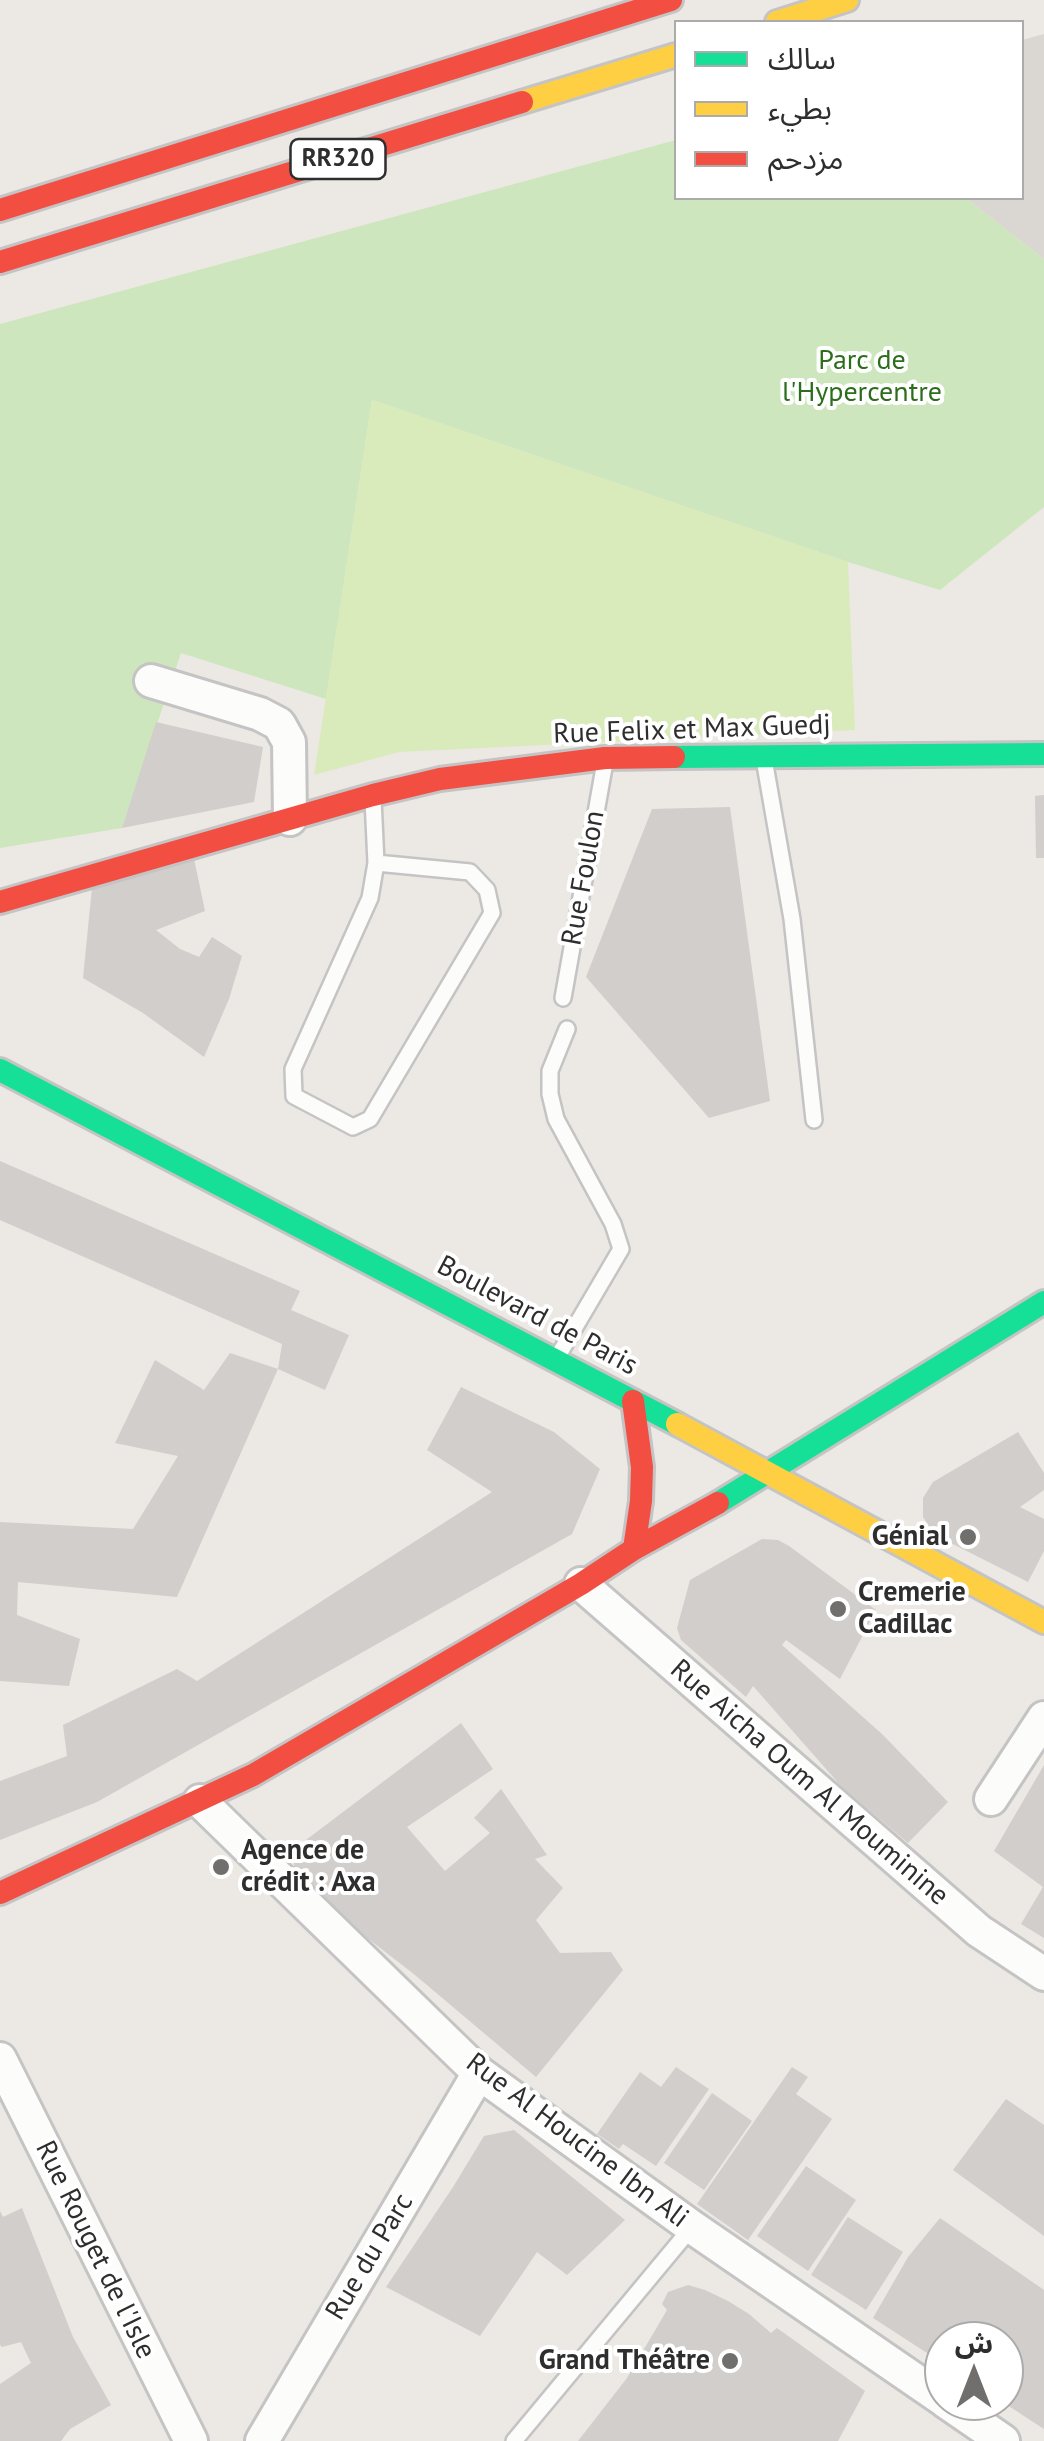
<!DOCTYPE html>
<html>
<head>
<meta charset="utf-8">
<style>
  body { margin:0 }
  #map { position:relative; width:1044px; height:2441px; overflow:hidden; background:#ece8e4; font-family:"PT Sans","Noto Sans Arabic",sans-serif }
  canvas { display:block }
  .legend { position:absolute; left:674px; top:20px; width:350px; height:180px; box-sizing:border-box; background:#fff; border:2px solid #ababab; margin:0; padding:12px 18px; list-style:none; font-size:30px; color:#2e2e2e }
  .legend li { display:flex; align-items:center; gap:20px; height:50px }
  .legend b { width:50px; border:2px solid #ababab }
  .north { position:absolute; left:924px; top:2321px; width:100px; height:100px; box-sizing:border-box; background:#fff; border:2px solid #ababab; border-radius:50%; rotate:0deg; font-size:28px; font-weight:700; line-height:40px; text-align:center; color:#2e2e2e }
  .north::after { content:''; display:block; margin:auto; width:35px; height:45px; background:#706f6e; clip-path:polygon(50% 0,100% 100%,50% 72%,0 100%) }
</style>
</head>
<body>
<div id="map">
<canvas width="1044" height="2441"></canvas>
<ul class="legend">
<li><b style="height:12px;background:#16e098"></b>سالك</li>
<li><b style="height:12px;background:#ffcf43"></b>بطيء</li>
<li><b style="height:12px;background:#f24e42"></b>مزدحم</li>
</ul>
<div class="north">ش</div>
</div>
<script>
const g = document.querySelector('canvas').getContext('2d');
g.lineJoin = 'round';
function fill(path, color) { g.fillStyle = color; g.fill(path, 'evenodd'); }
const shape = rows => new Path2D(rows.map(r => 'M' + r).join(''));
function stroke(path, color, width, dash) { g.strokeStyle = color; g.lineWidth = width; g.lineCap = dash ? 'butt' : 'round'; g.setLineDash(dash || []); g.stroke(path); }
function label(font, color, halo, rows, align = 'center') {
  g.font = font + ' "PT Sans",sans-serif'; g.lineWidth = 8; g.setLineDash([]); g.textBaseline = 'middle'; g.strokeStyle = halo; g.fillStyle = color; for (const [text, x, y, turn = 0] of rows) {
    g.save(); g.translate(x, y); g.rotate((+turn || 0) * Math.PI / 180); g.textAlign = isNaN(turn) ? turn : align; if (halo) g.strokeText(text, 0, 0); g.fillText(text, 0, 0); g.restore();
  }
}
fill(shape([
  [676,140,676,198,966,198,1044,259,1044,507,940,590,848,562,372,400,326,699,181,653,122,828,0,848,0,324]
]), '#cee6be');
fill(shape([
  [372,400,848,562,855,730,399,752,314,775]
]), '#d9eabb');
fill(shape([
  [1044,34,1044,259,966,198,1022,198,1022,40]
]), '#dad6d2');
fill(shape([
  [156,722,263,747,254,802,122,828],
  [1044,795,1044,858,1036,858,1035,796],
  [730,807,770,1101,709,1118,586,977,652,809],
  [194,859,205,911,156,930,180,949,199,957,212,937,242,956,229,999,204,1057,143,1013,83,978,92,888],
  [0,1161,300,1291,291,1310,349,1335,325,1390,278,1369,282,1344,0,1220],
  [230,1353,278,1369,177,1597,18,1582,17,1615,80,1639,69,1686,0,1681,0,1522,133,1529,178,1456,115,1443,155,1360,204,1390],
  [461,1387,554,1432,600,1469,572,1534,97,1802,0,1840,0,1781,67,1756,63,1725,177,1669,197,1681,492,1492,427,1450],
  [1018,1432,1044,1473,1044,1490,1020,1507,1044,1519,1044,1551,1028,1582,935,1535,923,1517,923,1498,933,1482],
  [762,1539,778,1540,789,1546,876,1610,840,1679,786,1640,782,1645,882,1734,948,1802,908,1843,841,1786,753,1686,746,1697,681,1640,677,1628,690,1580],
  [461,1723,493,1769,407,1827,445,1871,490,1833,474,1818,501,1789,547,1855,535,1859,563,1888,536,1920,560,1953,611,1952,623,1970,536,2077,415,1975,294,1881,294,1849],
  [1044,1765,1044,1938,1021,1924,1043,1887,994,1851],
  [676,2067,709,2089,656,2166,623,2144,619,2149,597,2134,640,2072,661,2087],
  [792,2067,808,2077,796,2094,832,2119,748,2240,697,2204],
  [712,2093,752,2121,704,2190,664,2163],
  [1006,2099,1044,2125,1044,2236,953,2170],
  [514,2130,625,2220,567,2275,537,2252,480,2336,386,2287,453,2187,484,2136],
  [806,2166,856,2200,808,2271,757,2236],
  [22,2208,73,2337,111,2405,70,2429,61,2441,0,2441,0,2384,31,2363,21,2342,2,2347,0,2345,0,2211,3,2217],
  [848,2217,903,2252,866,2310,811,2275],
  [940,2218,1044,2290,1044,2429,1004,2403,1004,2341,944,2341,944,2364,873,2318,908,2257],
  [688,2285,705,2290,728,2301,749,2314,771,2333,777,2328,865,2391,838,2441,578,2441,627,2378,667,2310,662,2304,668,2292]
]), '#d1cecb');
const lane = shape([
  [764,759,792,919,814,1120],
  [373,799,376,863,370,898,293,1069,294,1096,353,1127,370,1119,492,913,487,890,470,872,376,863],
  [563,998,605,762],
  [558,1356,621,1249,613,1224,556,1119,550,1094,550,1071,567,1029],
  [514,2441,692,2227]
]);
const street = shape([
  [151,681,260,714,279,724,289,742,290,819],
  [581,1584,979,1931,1044,1974],
  [991,1799,1044,1718],
  [200,1801,479,2073,692,2227,944,2400],
  [0,2059,191,2441],
  [945,2401,1003,2441],
  [262,2441,479,2073]
]);
const fast = shape([
  [674,757,1044,754],
  [0,1070,677,1424],
  [718,1503,1044,1302]
]);
const slow = shape([
  [777,22,847,0],
  [522,102,676,55],
  [677,1424,1044,1622]
]);
const jam = shape([
  [0,210,671,0],
  [0,262,522,102],
  [0,902,373,795,440,779,605,758,674,757],
  [633,1401,642,1467,641,1501,634,1549],
  [0,1893,253,1775,581,1584,634,1549,718,1503]
]);
stroke(lane, '#c5c4c5', 20);
stroke(street, '#c5c4c5', 38);
stroke(fast, '#c5c4c5', 28);
stroke(slow, '#c5c4c5', 28);
stroke(jam, '#c5c4c5', 28);
stroke(lane, '#fcfcfb', 15);
stroke(street, '#fcfcfb', 32);
stroke(fast, '#16e098', 22);
stroke(slow, '#ffcf43', 22);
stroke(jam, '#f24e42', 22);
for (const [x, y, r, color] of [
  [968,1537,10,"#706f6e"],
  [838,1609,10,"#706f6e"],
  [221,1867,10,"#706f6e"],
  [730,2361,10,"#706f6e"]
]) { const dot = new Path2D(); dot.arc(x, y, r, 0, 2 * Math.PI); g.fillStyle = color; g.fill(dot); stroke(dot, '#fff', 4); }
for (const [x, y, w] of [
  [338,159,95]
]) { const box = new Path2D(); box.roundRect(x - w / 2, y - 20, w, 40, 8); g.fillStyle = '#fff'; g.fill(box); stroke(box, '#2e2e2e', 2.5); }
label('bold 25px', '#2e2e2e', null, [
  ["RR320",338,159]
]);
label('28px', '#2c6e1b', '#fff', [
  ["Parc de",862,361],
  ["l'Hypercentre",862,393]
]);
label('28px', '#2e2e2e', '#fff', [
  ["Rue Felix et Max Guedj",692,730,-2],
  ["Rue Foulon",584,878,-80],
  ["Boulevard de Paris",537,1316,28],
  ["Rue Aicha Oum Al Mouminine",809,1783,41],
  ["Rue Al Houcine Ibn Ali",577,2141,37],
  ["Rue Rouget de l'Isle",95,2250,64],
  ["Rue du Parc",370,2257,-59]
]);
label('bold 28px', '#2e2e2e', '#fff', [
  ["Génial",948,1537],
  ["Cremerie",858,1593,"left"],
  ["Cadillac",858,1625,"left"],
  ["Agence de",241,1851,"left"],
  ["crédit : Axa",241,1883,"left"],
  ["Grand Théâtre",710,2361]
], 'right');
</script>
</body>
</html>
